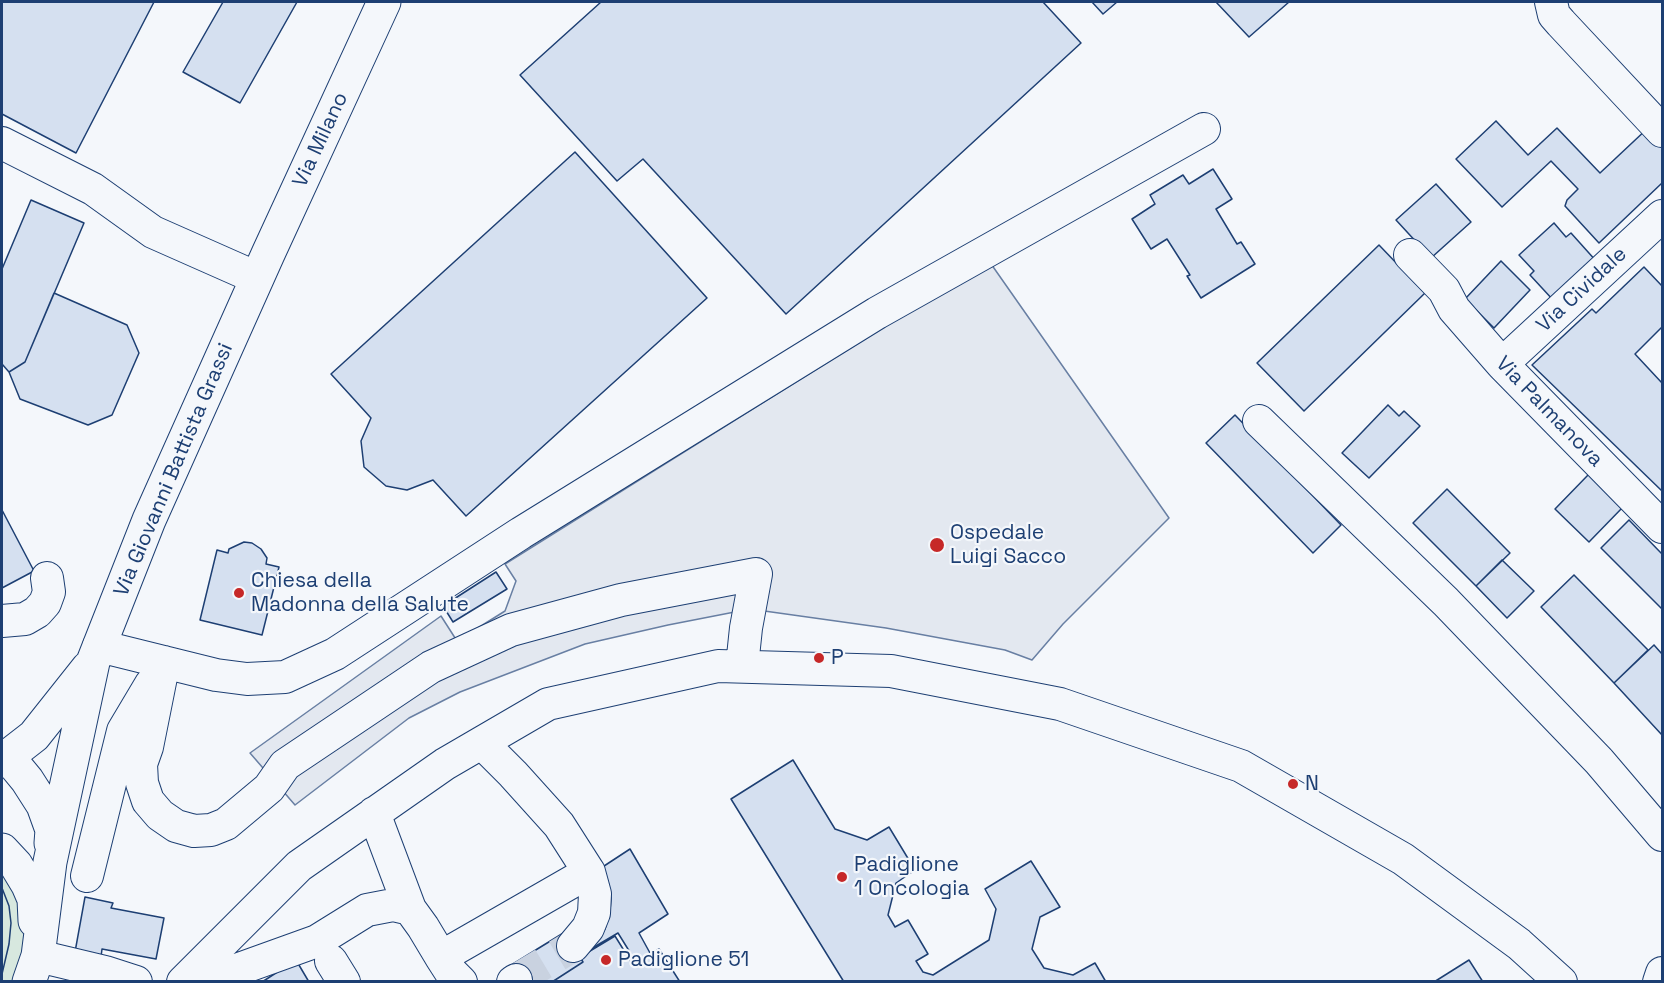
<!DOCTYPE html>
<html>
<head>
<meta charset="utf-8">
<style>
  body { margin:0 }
  #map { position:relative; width:1664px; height:983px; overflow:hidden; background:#f4f7fb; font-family:"Space Grotesk",sans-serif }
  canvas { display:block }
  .frame { position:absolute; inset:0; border:3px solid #1d3f73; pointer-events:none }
</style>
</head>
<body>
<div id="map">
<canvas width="1664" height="983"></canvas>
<div class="frame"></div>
</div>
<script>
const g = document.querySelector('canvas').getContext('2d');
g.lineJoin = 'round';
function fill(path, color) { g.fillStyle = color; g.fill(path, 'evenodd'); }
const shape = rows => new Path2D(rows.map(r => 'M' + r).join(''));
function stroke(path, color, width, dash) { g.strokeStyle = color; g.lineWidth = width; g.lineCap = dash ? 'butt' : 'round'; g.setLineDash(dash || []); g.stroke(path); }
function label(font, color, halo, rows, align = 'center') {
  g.font = font + ' "Space Grotesk",sans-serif'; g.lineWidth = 4.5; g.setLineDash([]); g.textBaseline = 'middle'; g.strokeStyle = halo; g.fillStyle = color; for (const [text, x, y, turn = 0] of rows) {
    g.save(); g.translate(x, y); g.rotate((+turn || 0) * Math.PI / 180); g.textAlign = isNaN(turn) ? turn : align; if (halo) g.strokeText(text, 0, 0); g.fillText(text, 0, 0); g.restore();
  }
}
const green = shape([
  [2,865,14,884,25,927,23,951,16,981,2,981,2,865]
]);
fill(green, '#d7e8df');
stroke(green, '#687fa3', 1.5);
const parking = shape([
  [989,261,1169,518,1063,624,1032,660,1005,650,886,628,750,609,668,625,585,644,460,692,409,718,295,805,250,753,441,616,457,641,505,611,516,581,505,564,989,261]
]);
fill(parking, '#e3e8f0');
stroke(parking, '#687fa3', 1.5);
const building = shape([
  [2,2,154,2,76,153,2,114,2,2],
  [223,2,297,2,240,103,183,72,223,2],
  [601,2,1043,2,1081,43,786,314,643,159,617,181,520,75,601,2],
  [1092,2,1117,2,1103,14,1092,2],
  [1216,2,1289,2,1249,37,1216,2],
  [1496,121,1528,155,1557,128,1600,173,1649,127,1662,140,1662,183,1599,243,1565,206,1567,200,1578,189,1551,161,1502,207,1456,159,1496,121],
  [575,152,707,298,466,516,433,480,407,490,386,486,364,467,361,441,371,418,331,374,575,152],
  [1213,169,1232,199,1216,209,1237,244,1241,242,1255,264,1201,298,1187,276,1190,275,1167,239,1151,249,1132,219,1155,204,1150,195,1183,175,1189,184,1213,169],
  [1436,184,1471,222,1431,258,1396,220,1436,184],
  [31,200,84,223,25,362,9,372,2,364,2,269,31,200],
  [1554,223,1566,237,1571,233,1597,262,1554,301,1530,275,1534,271,1519,255,1554,223],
  [1379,245,1425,293,1304,411,1257,363,1379,245],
  [1501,261,1530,290,1494,328,1465,299,1501,261],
  [1644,267,1662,286,1662,327,1635,354,1662,383,1662,491,1532,365,1592,309,1596,313,1644,267],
  [54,293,127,325,139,353,112,415,88,425,20,399,9,372,25,362,54,293],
  [1388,405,1399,416,1404,411,1420,426,1369,478,1342,453,1388,405],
  [1235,415,1341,525,1313,553,1206,443,1235,415],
  [1589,474,1623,507,1589,542,1555,509,1589,474],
  [1447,489,1510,553,1476,586,1413,523,1447,489],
  [2,510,34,571,2,588,2,510],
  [1629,520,1662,554,1662,609,1601,548,1629,520],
  [244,542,252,543,261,549,267,558,266,564,279,567,262,635,200,620,217,550,228,553,229,549,244,542],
  [1502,560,1534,591,1507,618,1476,586,1502,560],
  [496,572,507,589,453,622,443,606,496,572],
  [1574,575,1648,650,1614,683,1541,607,1574,575],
  [1654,645,1662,654,1662,735,1614,683,1654,645],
  [793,760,835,829,867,840,889,827,915,870,896,883,888,915,895,927,908,920,928,954,916,961,923,972,933,975,989,940,996,909,985,889,1031,861,1060,907,1040,917,1032,949,1044,968,1073,975,1095,963,1106,982,844,982,731,799,793,760],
  [630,849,668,914,639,933,650,953,636,962,618,933,589,950,605,929,610,911,611,898,608,881,601,868,630,849],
  [85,897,113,903,111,908,164,918,156,959,102,949,101,957,75,952,85,897],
  [565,932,583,962,552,982,517,982,508,967,565,932],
  [615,936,633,965,659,949,680,982,552,982,583,962,580,957,615,936],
  [296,960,309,982,262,982,296,960],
  [1469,960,1483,982,1434,982,1469,960]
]);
fill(building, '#d5e0f0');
stroke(building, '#1d3f73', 1.5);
stroke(shape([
  [516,980,573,946]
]), '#c9d2e0', 32, [32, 16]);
const minor = shape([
  [1551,2,1554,15,1561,23,1662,131],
  [2,143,93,189,153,232,257,278],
  [1410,255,1444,290,1454,309,1502,364,1662,527],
  [1502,364,1662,216],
  [1259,421,1446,602,1599,761,1662,835],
  [2,621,25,619,37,612,45,603,49,592,47,578],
  [99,646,216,675,247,679,285,677,335,654,521,533,877,313,1204,129],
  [164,662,147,747,141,764,142,783,148,801,160,815,176,826,194,831,211,830,226,824,269,788,285,765,431,667,511,630,621,600,756,574,746,628,742,666],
  [374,813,410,909],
  [87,876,123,731,151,684],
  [573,946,588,928,594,913,595,894,589,872],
  [38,956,105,972,136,982],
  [441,957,450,971,461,982],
  [331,961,344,982],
  [183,982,299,866,445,764,548,704,718,666,891,671,1060,704,1241,766,1403,859,1519,944,1561,982],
  [203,982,317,941,367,910,393,905,410,909,423,927,441,957,589,872,559,825,513,774,482,743],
  [513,982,516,980],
  [1659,982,1662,973]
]);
const major = shape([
  [8,757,27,780,43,805,52,830,51,843],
  [2,761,34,736,88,668],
  [2,850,16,865,28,885,34,899,35,921],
  [29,982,38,956,50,862,93,662,149,520,268,254,384,2]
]);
stroke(minor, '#1d3f73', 34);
stroke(major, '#1d3f73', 35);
stroke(minor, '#f4f7fb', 32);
stroke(major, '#f4f7fb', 33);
stroke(shape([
  [2,888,9,906,11,923,9,944,2,974]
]), '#1d3f73', 1.5);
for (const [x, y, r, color] of [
  [937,545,8,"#c62828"],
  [239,593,6,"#c62828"],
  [819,658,6,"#c62828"],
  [1293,784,6,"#c62828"],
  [842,877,6,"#c62828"],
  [606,960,6,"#c62828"]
]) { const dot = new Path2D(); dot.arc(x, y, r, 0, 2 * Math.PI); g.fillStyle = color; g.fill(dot); stroke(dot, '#f4f7fb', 2); }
label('21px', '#1d3f73', '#f4f7fb', [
  ["Via Milano",321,140,-65],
  ["Via Cividale",1582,290,-43],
  ["Via Palmanova",1549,412,46],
  ["Via Giovanni Battista Grassi",174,470,-67]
]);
label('21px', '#1d3f73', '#f4f7fb', [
  ["Ospedale",950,533],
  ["Luigi Sacco",950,557],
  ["Chiesa della",251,581],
  ["Madonna della Salute",251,605],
  ["P",831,658],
  ["N",1305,784],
  ["Padiglione",854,865],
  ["1 Oncologia",854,889],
  ["Padiglione 51",618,960]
], 'left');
</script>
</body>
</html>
